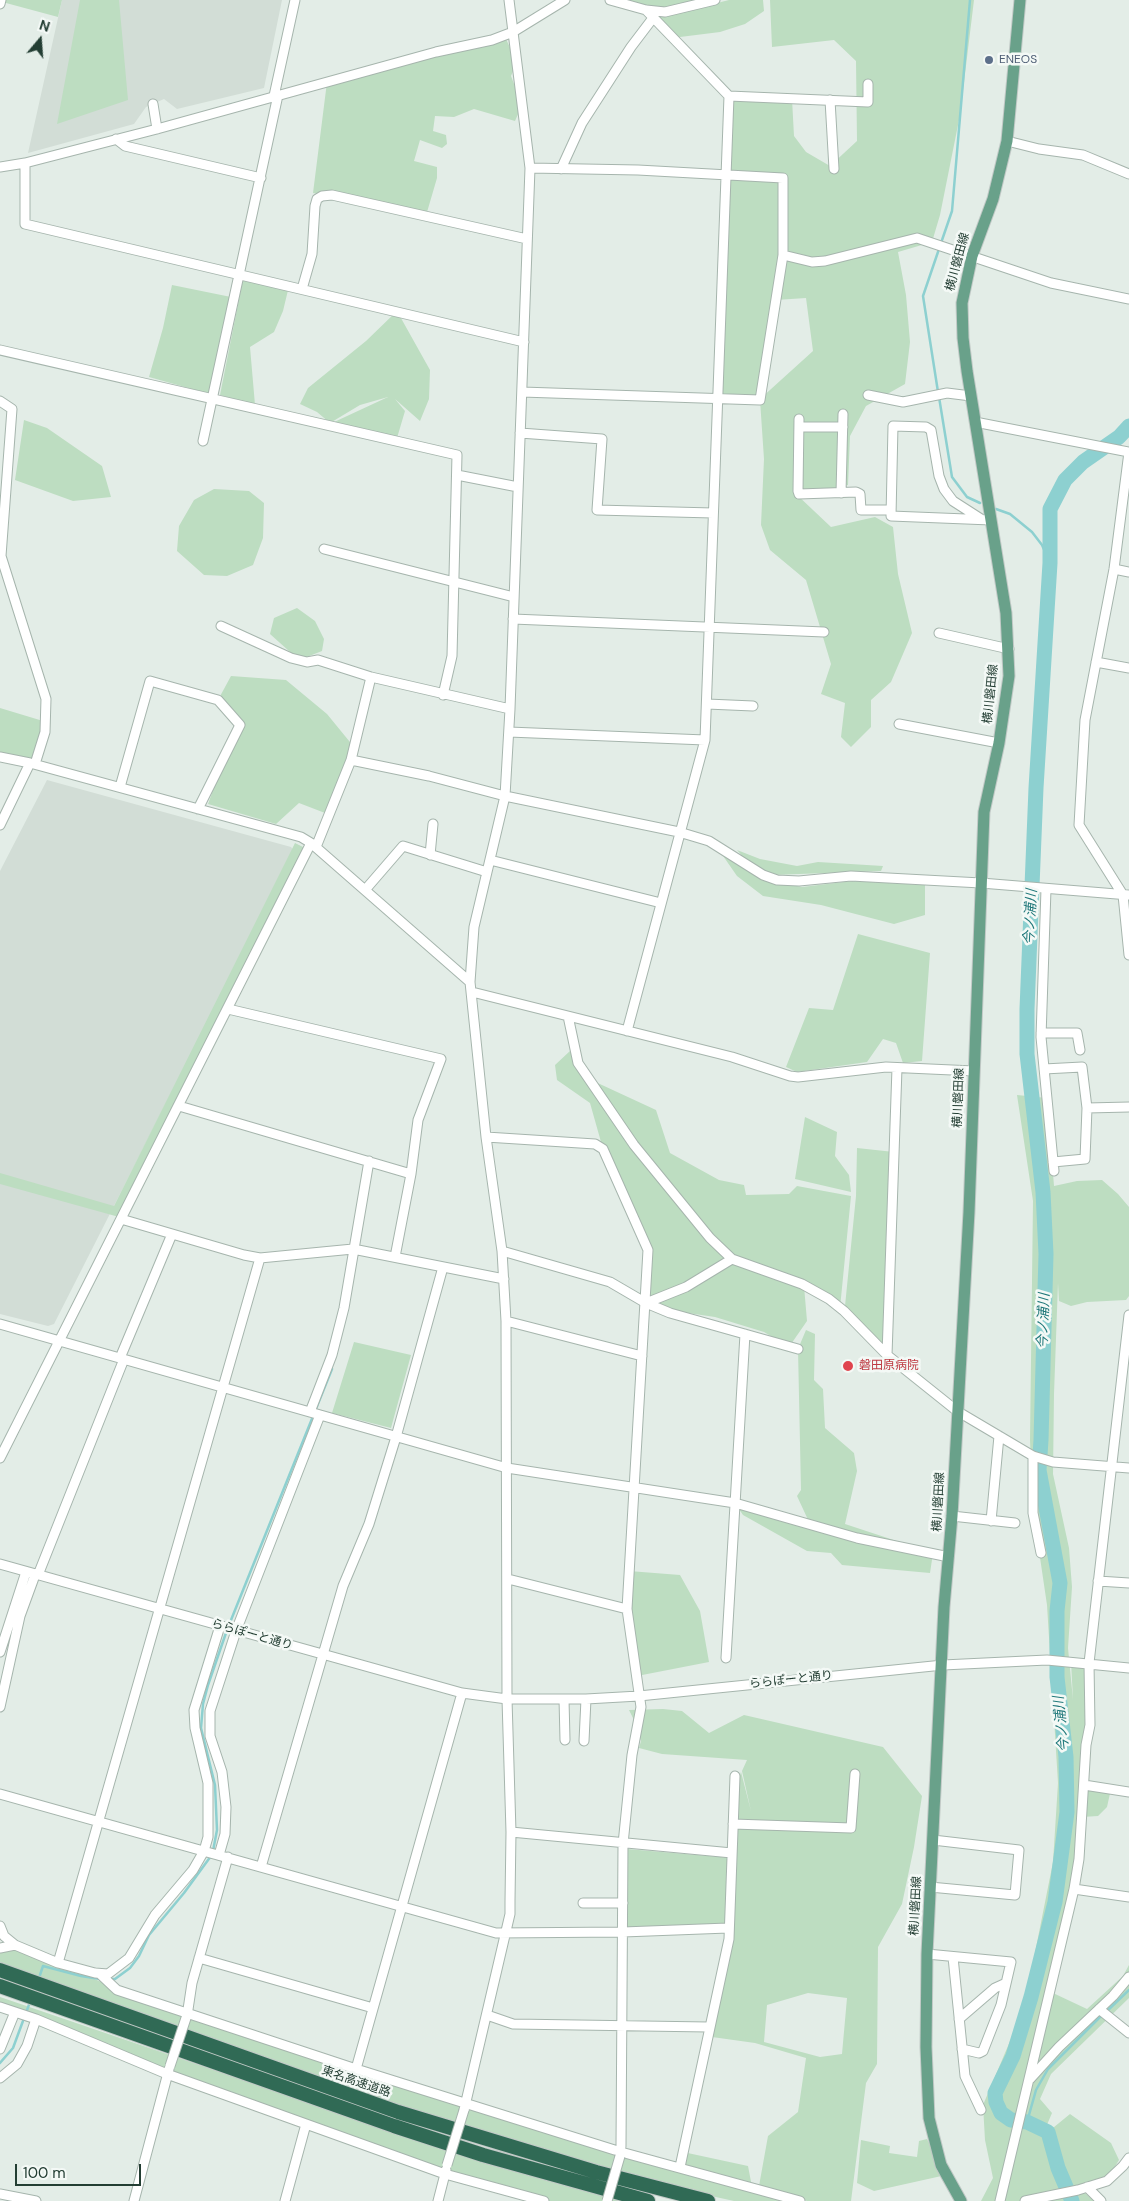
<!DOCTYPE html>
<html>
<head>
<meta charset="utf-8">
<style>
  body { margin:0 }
  #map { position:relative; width:1129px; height:2201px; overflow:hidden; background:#e3ede7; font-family:"DM Sans",sans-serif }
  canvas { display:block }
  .north { position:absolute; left:15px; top:15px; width:50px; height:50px; -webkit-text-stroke:4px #f4f9f6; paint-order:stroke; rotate:18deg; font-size:14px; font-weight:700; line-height:20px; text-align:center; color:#233e33 }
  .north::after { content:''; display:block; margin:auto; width:18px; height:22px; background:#233e33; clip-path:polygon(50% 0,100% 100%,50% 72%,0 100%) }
  .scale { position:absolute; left:15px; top:2164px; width:126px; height:22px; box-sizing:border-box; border:2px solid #233e33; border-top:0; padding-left:6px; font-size:15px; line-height:18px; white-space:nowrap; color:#233e33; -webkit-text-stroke:4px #f4f9f6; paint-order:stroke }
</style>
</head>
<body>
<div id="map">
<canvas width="1129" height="2201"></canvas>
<div class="north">N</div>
<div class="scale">100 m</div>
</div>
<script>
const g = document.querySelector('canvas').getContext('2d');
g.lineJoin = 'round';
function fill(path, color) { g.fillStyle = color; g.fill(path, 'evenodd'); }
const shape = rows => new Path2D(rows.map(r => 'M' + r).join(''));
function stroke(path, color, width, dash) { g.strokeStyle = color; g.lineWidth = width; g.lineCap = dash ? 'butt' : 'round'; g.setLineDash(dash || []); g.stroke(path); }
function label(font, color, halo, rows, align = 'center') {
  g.font = font + ' "DM Sans","Noto Sans JP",sans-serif'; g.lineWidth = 5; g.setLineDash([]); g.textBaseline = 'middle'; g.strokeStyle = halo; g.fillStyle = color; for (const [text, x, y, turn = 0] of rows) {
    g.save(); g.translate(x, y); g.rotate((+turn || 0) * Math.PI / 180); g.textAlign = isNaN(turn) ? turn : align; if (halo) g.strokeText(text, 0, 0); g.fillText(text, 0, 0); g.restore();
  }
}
fill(shape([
  [62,0,282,0,264,88,177,109,164,99,146,107,134,124,28,153],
  [47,780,291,847,294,851,54,1324,48,1326,0,1314,0,871]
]), '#d2ddd6');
fill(shape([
  [6,0,62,0,58,17,6,3],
  [80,0,119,0,128,100,57,124],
  [619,0,714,0,668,11],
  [729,0,763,0,764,11,745,24,720,32,672,38,658,18],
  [770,0,974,0,960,115,940,215,932,242,898,252,906,295,910,342,905,384,866,406,850,436,848,485,819,494,795,493,831,527,875,517,893,527,898,574,912,633,891,682,871,700,871,727,851,747,841,737,845,703,821,694,831,664,806,580,770,550,761,525,764,459,760,400,718,400,729,96,792,99,794,136,806,152,830,166,857,141,856,61,834,40,772,47],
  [806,298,813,351,760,399,776,300],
  [504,35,517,62,511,76,522,105,515,121,474,109,454,117,435,116,433,131,446,135,447,144,442,148,420,140,414,161,437,167,437,178,425,219,406,211,313,193,327,82,404,61,484,47],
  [243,279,289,286,283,311,274,332,250,347,255,405,220,395],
  [172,285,231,297,210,394,149,377,163,328],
  [397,311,430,370,429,399,420,421,395,399,405,411,397,438,332,423,388,397,360,405,330,423,317,412,300,404,308,388,366,341],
  [24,420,47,428,102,466,111,497,73,501,15,480],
  [214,489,249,491,264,503,263,538,253,565,227,576,204,575,177,551,179,526,194,500],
  [297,608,315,621,324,639,322,651,299,660,270,634,274,618],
  [231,676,286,680,327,714,354,747,340,786,325,813,299,803,276,824,208,804,228,749,240,725,218,700],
  [0,708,43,721,44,736,33,760,0,752],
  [295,843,309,850,119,1217,0,1184,0,1173,114,1206],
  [737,850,760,859,797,866,818,862,883,866,881,871,772,875,743,857],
  [721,853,765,879,802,887,852,881,925,885,925,915,894,924,821,905,763,896,737,876],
  [858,934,930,953,922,1061,903,1063,896,1043,883,1039,867,1062,797,1072,786,1067,809,1008,833,1010],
  [570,1051,589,1079,656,1110,670,1153,719,1180,744,1185,746,1195,789,1194,797,1186,851,1196,840,1308,804,1286,807,1321,789,1347,764,1332,715,1317,640,1306,648,1250,603,1149,590,1103,557,1080,555,1065],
  [1017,1095,1047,1098,1054,1186,1077,1181,1102,1180,1118,1194,1129,1207,1129,1296,1126,1300,1087,1302,1071,1306,1059,1301,1058,1283,1054,1394,1053,1474,1069,1548,1072,1587,1068,1648,1073,1700,1071,1661,1089,1663,1084,1785,1111,1789,1107,1807,1098,1816,1082,1817,1053,1993,1087,2009,1123,1976,1129,1965,1129,1998,1051,2074,1040,2099,1052,2113,1046,2127,1048,2132,1070,2114,1111,2143,1119,2160,1107,2179,1080,2186,1066,2186,1071,2197,1085,2193,1094,2201,981,2201,993,2178,985,2140,983,2105,1024,2008,1053,1862,1058,1783,1047,1605,1033,1510,1030,1440,1033,1201],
  [805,1117,837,1132,835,1156,849,1175,851,1192,795,1179],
  [857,1148,894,1152,887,1355,845,1306,856,1196],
  [806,1330,815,1334,814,1380,823,1389,825,1428,854,1453,857,1471,845,1524,933,1553,930,1573,842,1565,831,1553,807,1551,743,1515,735,1503,810,1524,797,1496,801,1490,798,1349],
  [354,1342,411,1355,391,1428,332,1413],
  [629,1571,680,1575,700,1611,709,1662,637,1676],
  [663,1709,682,1711,709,1733,744,1715,883,1747,922,1796,914,1847,902,1904,878,1947,877,2064,866,2083,851,2201,807,2201,759,2186,768,2136,798,2112,806,2058,755,2043,712,2037,728,1928,627,1928,627,1849,732,1858,734,1796,741,1772,751,1811,742,1771,747,1760,662,1754,639,1748,641,1741,635,1722,629,1710],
  [808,1993,847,1998,842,2054,820,2057,764,2042,767,2005],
  [15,1945,64,1965,147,2003,679,2167,683,2152,748,2166,752,2187,797,2201,734,2201,684,2190,537,2149,416,2112,0,1967,0,1948],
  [0,1997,372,2124,654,2201,549,2201,414,2163,0,2012],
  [927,2139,946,2175,874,2191,857,2183,861,2140,890,2146,889,2153,917,2157,919,2141]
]), '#bdddc1');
stroke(shape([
  [941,243,952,211,970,0],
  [938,392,923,296,939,249],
  [939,397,952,477,967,497,980,503],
  [996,509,1010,514,1032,532,1042,545,1050,563],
  [229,1625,332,1369],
  [213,1851,217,1830,215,1785,201,1728,203,1704,208,1685,227,1630],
  [39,1978,43,1966,81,1976,100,1979],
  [111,1979,115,1979,130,1968,139,1956,149,1935,184,1893,211,1856],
  [1106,2012,1129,1990],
  [0,2063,13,2048,30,2002],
  [1027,2122,1036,2090,1048,2069,1102,2015]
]), '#8dd0d0', 2.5);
stroke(shape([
  [1072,2201,1058,2168,1048,2132,1027,2122,1011,2120,1001,2113,996,2102,995,2093,1013,2056,1031,1997,1055,1902,1067,1812,1066,1757,1057,1677,1057,1611,1060,1583,1039,1470,1041,1440,1046,1254,1043,1192,1027,1054,1027,1009,1036,788,1050,563,1050,509,1065,480,1083,462,1119,437,1129,426]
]), '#8dd0d0', 15);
const minor = shape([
  [610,0,646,10,665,12,715,0],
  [0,4,1,0],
  [274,96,295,0],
  [729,96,868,102,868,84],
  [830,100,834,169],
  [153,104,157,129],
  [116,139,125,146,261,178],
  [1007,141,1039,149,1083,155,1129,174],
  [25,163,25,224,524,342],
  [0,167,25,163,157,129,436,52,492,40,513,32,565,0],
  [561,169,582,123,631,47,653,18],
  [783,255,812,262,825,261,917,238,1051,283,1129,299],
  [302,289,312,254,315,206,317,199,322,196,332,195,527,239],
  [0,350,457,455,452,656,443,695],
  [522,392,760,400,783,255,783,178,638,170,530,168],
  [868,395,903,402,947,393,971,396],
  [0,401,12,409,1,556,46,699,45,732,35,764],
  [799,419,798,491,799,494,856,492,860,494,861,510,891,510],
  [975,422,1129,452],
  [799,427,843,427],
  [520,433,602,439,597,510,713,513],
  [203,441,278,95],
  [1129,452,1114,569,1085,720,1079,825,1123,895,1129,955],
  [457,475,518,487],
  [841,493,843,414],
  [981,519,953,501,944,489,939,476,931,430,926,427,893,426,891,516,991,520],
  [324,549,514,597],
  [1114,569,1129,572],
  [513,619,824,632],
  [221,626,291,658,307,662,318,660,371,677,510,709],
  [939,633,1009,649],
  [1096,662,1129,668],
  [707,704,753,706],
  [899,724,999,743],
  [509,732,705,740],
  [0,757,30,763,301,837,311,843,470,982],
  [351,760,429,776,505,796,679,832,709,841,763,875,777,880,799,881,851,876,981,883,1129,895],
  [120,787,150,681,218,700,240,725,198,809],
  [0,825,30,763],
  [316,847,351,760,371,677],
  [430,855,433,824],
  [490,860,661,903],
  [1046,889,1041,1037,1054,1171],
  [365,890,403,846,487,872],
  [472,992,732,1057,790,1076,798,1077,886,1067,974,1071],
  [228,1009,441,1059,418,1120,411,1174],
  [568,1016,578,1063,634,1145,710,1238,732,1259,802,1284,829,1299,844,1311,887,1355,957,1411,1033,1456,1053,1462,1129,1468],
  [627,1031,705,740,729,96,646,10],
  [1041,1033,1077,1033,1080,1050],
  [1044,1069,1082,1067,1087,1108,1085,1159,1053,1162],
  [179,1106,411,1174,395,1257],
  [1087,1108,1129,1107],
  [486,1137,595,1144,603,1149,648,1250,627,1609,641,1707,632,1755,623,1844,621,2146,620,2156],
  [121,1219,244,1255,260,1258,353,1249,504,1279],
  [502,1251,610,1282,646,1303,670,1313,798,1349],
  [646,1303,686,1287,732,1259],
  [506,1321,642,1356],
  [0,1324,507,1468,735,1503,857,1538,949,1557],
  [887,1355,897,1068],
  [120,1358,172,1234],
  [310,1412,332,1355,344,1308,369,1161],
  [1033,1456,1033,1513,1041,1553],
  [0,1458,311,843],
  [952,1516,1015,1523],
  [991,1521,999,1436],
  [0,1564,462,1693,507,1699,586,1699,639,1696,943,1665,1047,1660,1129,1668],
  [38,1575,124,1359],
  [508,1579,627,1609],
  [1098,1581,1129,1583],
  [0,1652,26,1572],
  [726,1658,745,1334],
  [564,1699,565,1740],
  [0,1707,20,1616,35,1575],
  [584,1741,586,1699],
  [1084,1785,1129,1792],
  [0,1794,496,1933,623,1932,728,1928],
  [733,1824,851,1828,855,1774],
  [511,1832,732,1853],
  [219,1855,225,1834,226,1807,222,1772,210,1736,210,1711,236,1631,320,1415],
  [261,1867,343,1586,369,1524,396,1437,443,1267],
  [930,1887,1015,1895,1019,1850,933,1840],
  [1074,1889,1129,1897],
  [583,1903,623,1903],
  [0,1926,4,1936,15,1945,58,1963,95,1973,108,1974,129,1958,155,1915,193,1870,204,1851,208,1837,208,1783,195,1728,194,1710,220,1626],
  [0,1948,15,1945],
  [927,1954,1011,1962,1001,2005,983,2051,979,2053,962,2049],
  [953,1957,965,2076,981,2110],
  [199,1958,373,2008],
  [58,1963,260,1258],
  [100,1974,117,1990,356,2069,621,2152,800,2201],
  [0,2007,36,2019,167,2074,445,2174,544,2201],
  [1099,2009,1129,2033],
  [487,2015,513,2024,708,2027],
  [187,2016,192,1983,228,1857],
  [959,2019,995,1988,1006,1983],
  [0,2049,15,2012],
  [356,2069,462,1693],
  [0,2078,17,2064,27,2046,36,2019],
  [1030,2079,1059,2047,1113,1996,1129,1977],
  [464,2110,510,1914,510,1901,511,1832,507,1699,506,1321,502,1251,486,1137,470,982,474,927,505,796,510,709,530,168,509,0],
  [680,2167,729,1939,735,1776],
  [1087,2187,1101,2201],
  [0,2194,36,2201],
  [134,2201,169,2069],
  [285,2201,306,2124],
  [438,2201,446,2170],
  [1000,2201,1074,1889,1079,1859,1086,1745,1090,1725,1089,1663,1129,1315],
  [1025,2201,1078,2190,1107,2181,1123,2166,1129,2158]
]);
const major = shape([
  [961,2201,941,2165,929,2118,926,2047,927,1954,944,1607,952,1516,969,1212,984,812,999,743,1009,676,1006,613,967,371,963,338,962,303,972,256,993,199,1007,141,1020,0]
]);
const highway = shape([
  [0,1970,398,2112,596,2172,708,2201],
  [0,1986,394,2126,483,2155,648,2201]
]);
stroke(minor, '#a6b5ad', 11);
stroke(major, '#c1c9c6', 13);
stroke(highway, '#c1c9c6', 16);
stroke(minor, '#fff', 9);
stroke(major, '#69a18a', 11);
stroke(highway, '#306a55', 14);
const minorBridge = shape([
  [170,2066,186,2018],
  [447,2165,464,2110],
  [607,2201,620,2156]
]);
stroke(minorBridge, '#a6b5ad', 11, []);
stroke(minorBridge, '#fff', 9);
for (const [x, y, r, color] of [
  [989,60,5,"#5c6f8a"],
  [848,1366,6,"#e0444e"]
]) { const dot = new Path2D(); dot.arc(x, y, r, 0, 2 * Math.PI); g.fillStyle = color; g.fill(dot); stroke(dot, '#f4f9f6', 2); }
label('12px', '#4e5e75', '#f4f9f6', [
  ["ENEOS",999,60]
], 'left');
label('12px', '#233e33', '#f4f9f6', [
  ["横川磐田線",958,262,-75],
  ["横川磐田線",991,694,-84],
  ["横川磐田線",959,1098,-88],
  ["横川磐田線",939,1502,-87],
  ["ららぽーと通り",252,1635,16],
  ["ららぽーと通り",791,1680,-6],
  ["横川磐田線",916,1906,-87],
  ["東名高速道路",356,2082,19]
]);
label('12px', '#be3a42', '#f4f9f6', [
  ["磐田原病院",859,1366]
], 'left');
label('italic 14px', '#1e7779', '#f4f9f6', [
  ["今ノ浦川",1031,917,-87],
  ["今ノ浦川",1044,1321,-88],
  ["今ノ浦川",1062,1724,-96]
]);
</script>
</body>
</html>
